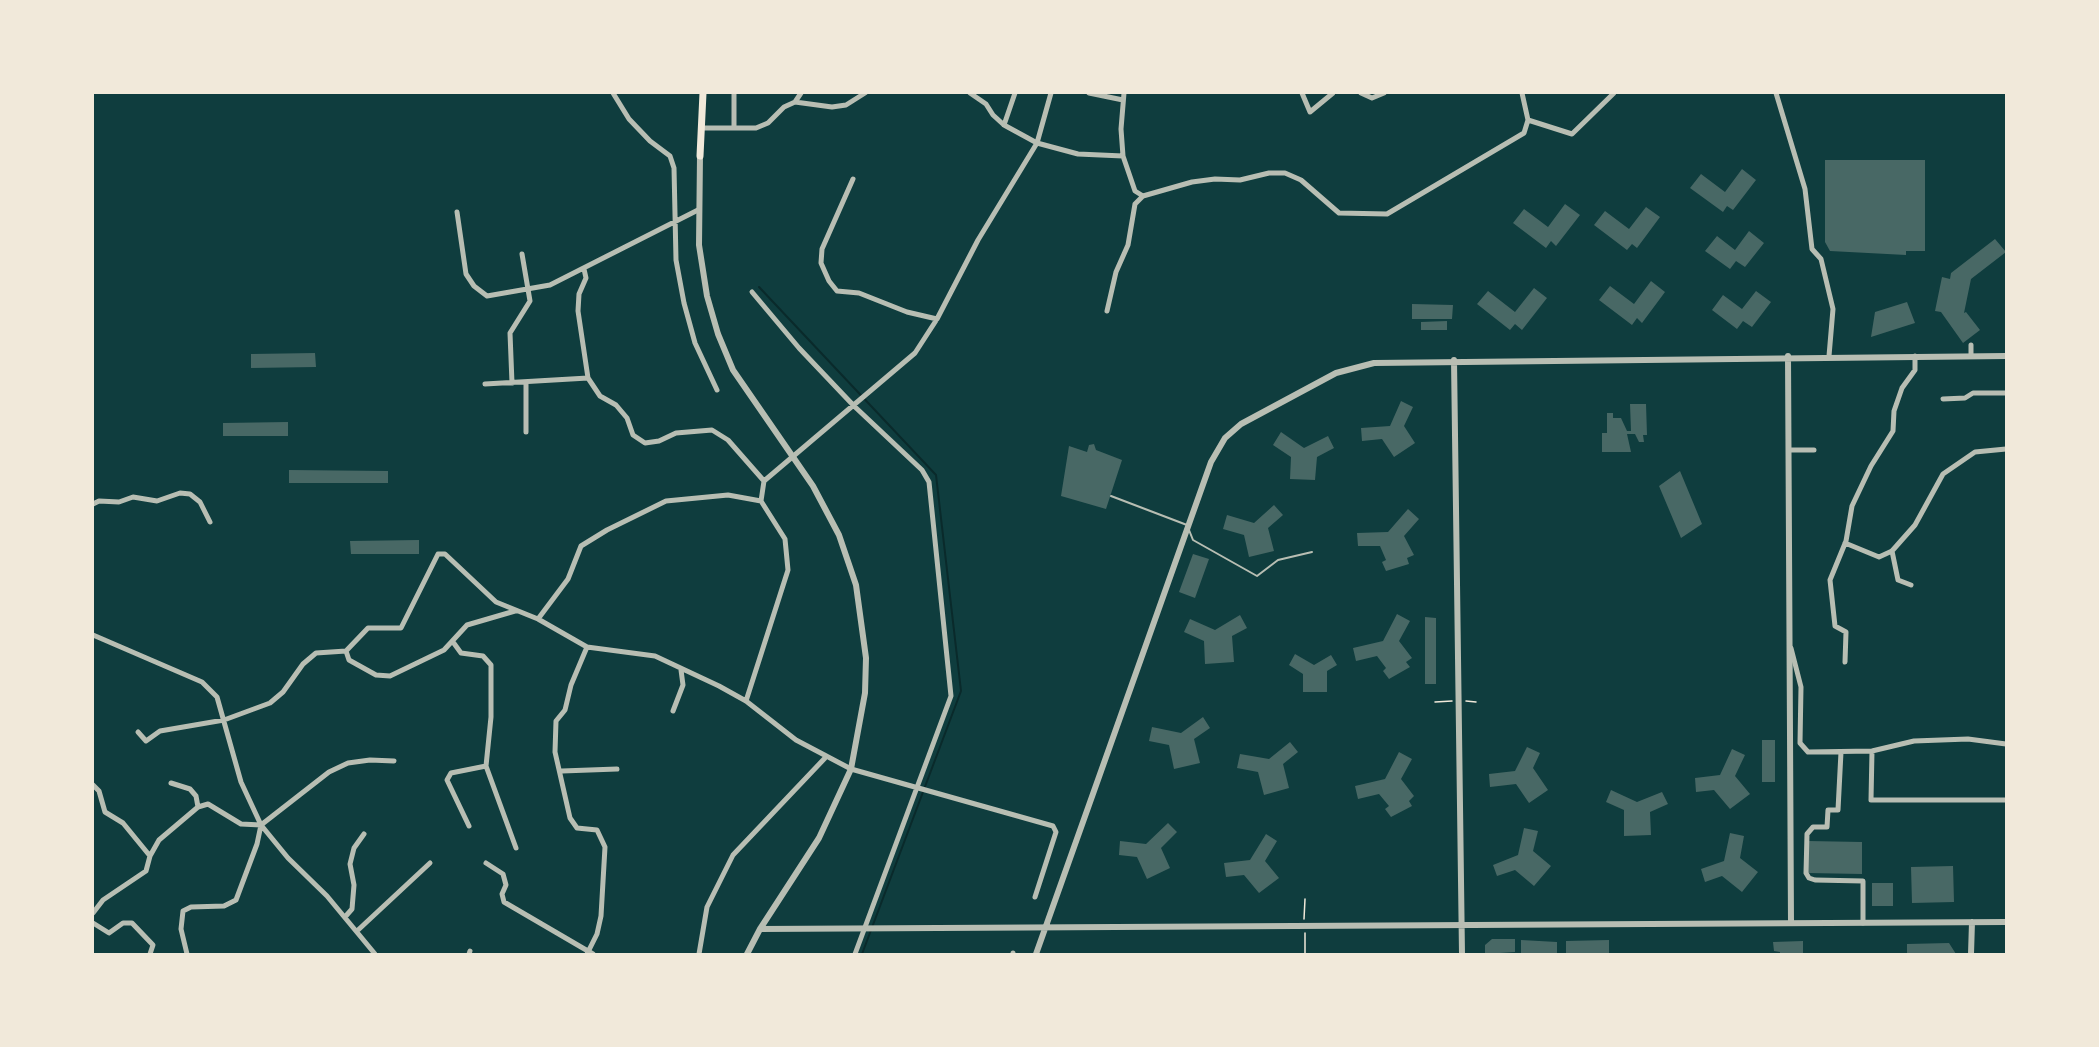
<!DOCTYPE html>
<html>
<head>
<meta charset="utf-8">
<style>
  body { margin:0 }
  #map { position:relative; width:2099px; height:1047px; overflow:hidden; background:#0f3d3e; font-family:"Space Grotesk",sans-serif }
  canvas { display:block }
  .frame { position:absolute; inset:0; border:94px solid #f1e9da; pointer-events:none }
</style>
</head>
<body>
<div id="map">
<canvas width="2099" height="1047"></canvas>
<div class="frame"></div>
</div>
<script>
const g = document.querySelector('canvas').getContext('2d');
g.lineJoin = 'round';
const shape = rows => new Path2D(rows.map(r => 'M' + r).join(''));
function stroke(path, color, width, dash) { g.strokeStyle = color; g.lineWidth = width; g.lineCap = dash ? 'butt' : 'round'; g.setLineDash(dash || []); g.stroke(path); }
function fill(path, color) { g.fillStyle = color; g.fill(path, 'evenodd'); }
stroke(shape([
  [759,287,936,475,961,691,862,954]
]), '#0a2a2b', 2);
fill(shape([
  [1825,160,1925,160,1925,251,1906,251,1906,255,1830,251,1825,242],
  [1742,169,1756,180,1733,210,1727,206,1723,212,1690,188,1701,174,1725,192],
  [1565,204,1580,215,1556,246,1551,241,1546,248,1513,223,1524,209,1548,227],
  [1646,207,1660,217,1637,248,1632,244,1627,250,1594,225,1605,211,1629,229],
  [1749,231,1764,243,1745,267,1736,261,1730,269,1705,251,1717,236,1735,250],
  [1995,239,2006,252,1971,279,1964,313,1966,312,1980,330,1963,343,1941,312,1935,311,1942,277,1950,279,1951,273],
  [1651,281,1665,292,1642,323,1637,318,1632,325,1599,300,1610,286,1634,304],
  [1534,288,1547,298,1522,330,1515,324,1510,330,1477,304,1488,291,1515,312],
  [1756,291,1771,302,1752,327,1743,321,1737,329,1712,310,1723,295,1742,309],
  [1907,302,1915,323,1871,337,1875,312],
  [1412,304,1453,305,1452,319,1412,319],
  [1447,321,1447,330,1421,330,1421,322],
  [315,353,316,367,251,368,251,354],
  [1401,401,1413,407,1404,426,1415,443,1394,457,1382,439,1362,441,1361,428,1390,426],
  [1630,404,1646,404,1647,435,1643,435,1644,442,1639,442,1635,434,1627,434,1631,452,1602,452,1602,433,1607,433,1607,413,1613,413,1613,418,1621,418,1627,431,1631,431],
  [288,422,288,436,223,436,223,423],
  [1281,432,1304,448,1328,436,1334,448,1317,457,1315,480,1290,479,1291,457,1273,445],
  [1094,444,1096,450,1122,460,1106,509,1061,496,1069,446,1087,452,1089,445],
  [289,470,388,471,388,483,289,483],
  [1680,471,1702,524,1681,538,1659,486],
  [1274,505,1283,515,1268,528,1274,551,1249,557,1244,535,1223,529,1227,515,1254,523],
  [1408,509,1419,519,1404,536,1414,555,1407,558,1409,564,1386,571,1382,562,1386,560,1380,546,1358,546,1357,533,1388,532],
  [419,540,419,554,351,554,350,541],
  [1193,554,1209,559,1195,598,1179,592],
  [1397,614,1410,621,1399,641,1412,658,1406,662,1410,667,1389,679,1383,671,1386,668,1377,656,1356,661,1353,648,1383,641],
  [1240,615,1247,628,1232,636,1234,662,1205,664,1204,641,1184,632,1190,619,1215,630],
  [1425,617,1436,618,1436,684,1425,684],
  [1295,654,1314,665,1331,655,1337,665,1327,671,1327,692,1303,692,1303,674,1289,665],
  [1203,717,1210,728,1194,739,1200,763,1174,769,1169,745,1149,741,1152,727,1181,733],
  [1762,740,1775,740,1775,782,1762,782],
  [1290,742,1298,752,1283,764,1289,788,1264,795,1258,772,1237,768,1240,754,1269,759],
  [1527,747,1540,753,1533,768,1548,790,1529,803,1516,784,1490,787,1489,774,1515,771],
  [1732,749,1745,755,1735,776,1750,794,1730,809,1714,790,1696,792,1695,778,1720,775],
  [1399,752,1412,759,1401,779,1414,796,1409,801,1412,806,1391,817,1385,809,1389,806,1379,794,1358,799,1355,786,1385,779],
  [1611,790,1637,802,1662,792,1668,804,1650,812,1651,835,1624,836,1624,810,1606,802],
  [1168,823,1177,832,1161,848,1170,868,1147,879,1137,857,1119,855,1120,841,1146,844],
  [1524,828,1538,831,1533,851,1551,866,1534,886,1515,870,1497,876,1493,865,1518,855],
  [1730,833,1744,836,1740,858,1758,872,1742,892,1722,876,1705,882,1701,869,1724,861],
  [1266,834,1277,841,1265,861,1279,878,1259,893,1244,875,1226,877,1224,863,1250,860],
  [1808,841,1862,842,1862,874,1808,873],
  [1953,866,1954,902,1912,903,1911,867],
  [1872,883,1893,883,1893,906,1872,906],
  [1492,939,1515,939,1515,952,1485,954,1485,945],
  [1521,940,1557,942,1557,954,1521,954],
  [1609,940,1609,954,1566,954,1566,941],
  [1803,941,1803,954,1780,954,1780,952,1774,951,1773,942],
  [1949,943,1956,954,1907,954,1907,944]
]), '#486865');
stroke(shape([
  [1466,701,1476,702],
  [1435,702,1452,701],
  [1304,919,1305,899],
  [1305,933,1305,954]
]), '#f1e9da', 1.5);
stroke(shape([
  [1111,496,1187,525,1193,540,1257,576,1278,560,1312,552]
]), '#b8beb3', 2);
stroke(shape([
  [613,93,629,119,650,141,670,156,674,168,676,260,684,303,695,343,717,390],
  [970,93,986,104,993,115,1004,125,1037,143,1078,154,1123,156],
  [1089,93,1123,100],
  [1124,93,1121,129,1123,156,1135,191,1143,196],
  [1302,93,1310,112,1333,93],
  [1361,93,1372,98,1384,93],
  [1522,93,1528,120,1572,134,1614,93],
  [1776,93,1805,189,1812,249,1821,259,1833,309,1829,356],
  [795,102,801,93],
  [1004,125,1015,93],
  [734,127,734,93],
  [701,128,756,128,768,123,784,107,795,102,832,107,846,105,865,93],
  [853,179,822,249,821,263,829,281,837,291,859,293,907,312,937,319],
  [457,212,466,274,474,286,487,296,550,285,698,210],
  [584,269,586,278,579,294,578,311,588,378,600,396,616,405,627,418,633,435,645,443,659,441,676,433,712,430,728,440,764,481],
  [752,292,799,348,854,406,922,470,929,482,951,696,855,954],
  [1107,311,1116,272,1128,245,1135,204,1143,196,1192,182,1215,179,1240,180,1269,173,1285,173,1301,180,1339,213,1387,214,1524,133,1528,120],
  [1971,356,1971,345],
  [512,383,510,333,530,301,522,254],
  [485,384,588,378],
  [1943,399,1965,398,1973,393,2006,393],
  [526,432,526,382],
  [1789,450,1814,450],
  [93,504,99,501,119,502,133,497,157,501,180,493,190,494,200,502,210,522],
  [1845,543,1879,557,1892,551,1915,525,1943,474,1975,452,2006,449],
  [1892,551,1898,580,1911,585],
  [538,619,568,579,581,546,607,530,666,501,728,495,761,501],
  [93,635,202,682,217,697,241,782,261,825,288,858,327,896,375,954],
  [453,642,461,653,483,656,491,665,491,717,486,766,516,848],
  [587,647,571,685,565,710,556,721,555,752,570,818,577,828,597,830,605,847,601,916,597,934,587,954],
  [1791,648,1801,687,1800,743,1808,752,1872,751,1914,741,1968,739,2006,744],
  [346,651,349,660,376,675,390,676,444,650,467,625,515,611],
  [1845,662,1846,632,1835,626,1830,580,1846,541,1852,506,1871,466,1893,431,1894,411,1902,388,1915,370,1915,356],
  [746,701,788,570,785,539,761,501,764,481,915,353,937,319,978,240,1037,143,1051,93],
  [673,711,683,685,681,670],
  [138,732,146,741,160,731,224,720,270,703,283,692,303,664,316,653,346,651,368,628,401,628,438,554,445,554,496,602,538,619,587,647,655,656,719,686,746,701,796,740,851,769,1053,826,1056,832,1035,897],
  [1872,751,1871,800,2006,800],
  [1841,752,1838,810,1828,810,1827,827,1813,827,1807,834,1806,873,1809,878,1815,880,1863,881,1863,923],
  [562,771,617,769],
  [171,783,190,789,196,796,198,807],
  [93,785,99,791,105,812,123,823,150,856],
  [469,826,447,780,451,773,486,766],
  [486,863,503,874,506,885,502,894,504,902,593,954],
  [93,913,103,900,146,871,150,856,159,840,198,807,208,804,241,824,261,825],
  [345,917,352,909,354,885,350,864,354,848,364,834],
  [93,923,109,933,123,923,132,923,153,945,150,954],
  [357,931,430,863],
  [187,954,181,929,183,911,191,907,224,906,236,900,257,844,261,825,329,772,348,763,370,760,394,761],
  [469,954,470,951],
  [699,954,707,907,733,855,825,758],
  [1013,954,1013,953]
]), '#b8beb3', 5);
stroke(shape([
  [700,156,699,245,707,296,718,334,733,370,813,486,839,535,856,585,866,658,865,693,851,769,819,838,760,929,747,954],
  [1788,356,1791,923],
  [1454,360,1462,954],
  [760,929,2006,922],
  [1036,954,1211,462,1225,438,1241,424,1336,373,1374,363,2006,356],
  [1971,954,1972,922]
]), '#b8beb3', 6);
stroke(shape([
  [700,156,703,93]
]), '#f1e9da', 7);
</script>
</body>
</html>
